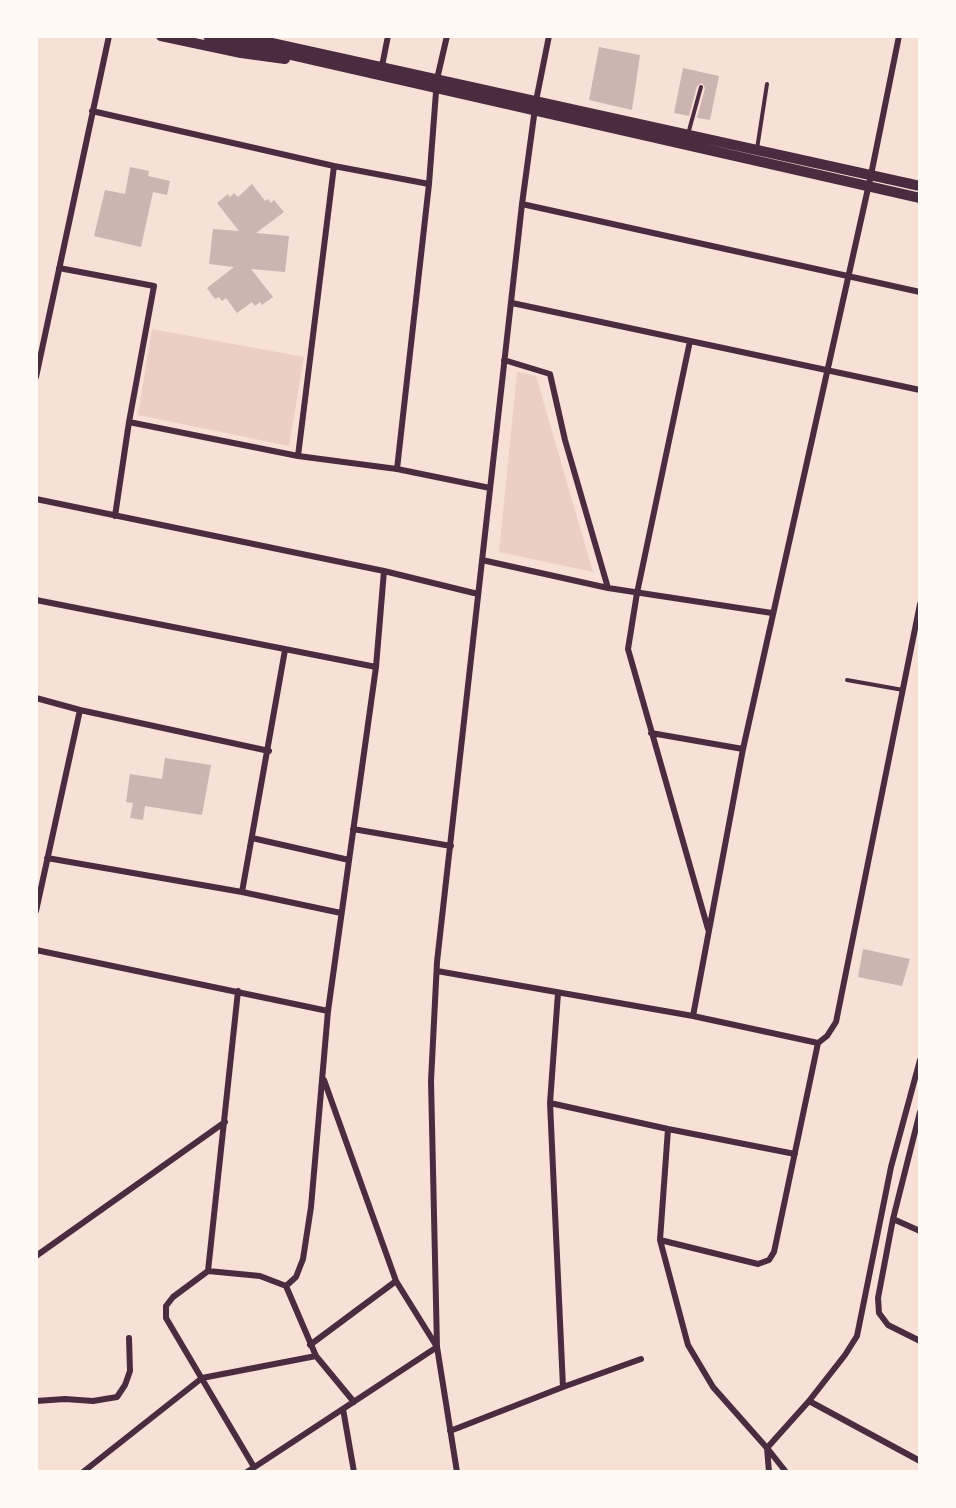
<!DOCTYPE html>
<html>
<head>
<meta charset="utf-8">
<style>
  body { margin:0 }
  #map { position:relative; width:956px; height:1508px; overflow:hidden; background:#f7e1d7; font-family:Raleway,sans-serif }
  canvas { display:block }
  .frame { position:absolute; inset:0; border:38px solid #fffaf5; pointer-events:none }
</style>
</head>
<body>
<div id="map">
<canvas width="956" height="1508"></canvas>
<div class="frame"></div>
</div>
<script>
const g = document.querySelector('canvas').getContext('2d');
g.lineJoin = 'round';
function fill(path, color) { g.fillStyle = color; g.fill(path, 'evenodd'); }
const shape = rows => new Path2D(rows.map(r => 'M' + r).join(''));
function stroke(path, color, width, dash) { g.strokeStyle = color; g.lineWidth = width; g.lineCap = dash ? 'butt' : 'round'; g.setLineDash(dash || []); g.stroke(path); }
fill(shape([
  [152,329,304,357,289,446,138,415],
  [517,372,536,376,593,572,499,552]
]), '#ebcfc5');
fill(shape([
  [599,47,640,55,632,110,589,100],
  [683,68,719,76,710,120,697,118,705,88,702,83,697,86,689,116,674,113],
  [130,167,149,171,148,176,170,181,167,195,153,192,141,247,94,236,105,190,125,194],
  [252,184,265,201,268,199,271,203,274,200,284,212,256,233,289,236,285,272,251,269,273,297,262,305,260,302,255,306,252,302,237,313,226,298,222,301,219,297,215,299,207,288,234,267,209,264,213,229,239,231,217,203,228,194,230,197,234,193,238,197],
  [165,758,211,765,202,815,145,806,143,820,130,818,133,803,126,802,130,774,162,779],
  [863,949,910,959,902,986,858,977]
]), '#ccb4b1');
stroke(shape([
  [688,134,701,87],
  [757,149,767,84],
  [847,680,903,690]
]), '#4a2c40', 4);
stroke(shape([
  [382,66,388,36],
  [92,111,334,166,429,184],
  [522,204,920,292],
  [59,268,154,286,129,422,115,516],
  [512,303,920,390],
  [690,341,637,593,628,649,708,929],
  [504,360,550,374,565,440,608,588],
  [36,377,109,36],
  [129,422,298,456,397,469,490,488],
  [298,456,334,166],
  [397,469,429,184,437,79,447,36],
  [36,499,384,571,478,594],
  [482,560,608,588,772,613],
  [36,600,376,667],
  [36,698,80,710,269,751],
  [651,733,743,749],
  [353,829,451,846],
  [252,838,349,860],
  [47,858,242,892,341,913],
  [242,892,285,650],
  [36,911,80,710],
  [36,950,328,1011],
  [437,971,693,1016,818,1043],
  [558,993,550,1103,563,1387],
  [693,1016,743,749,871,175,899,36],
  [818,1043,827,1036,836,1022,920,604],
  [550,1103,668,1129,795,1154],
  [920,1112,893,1219,878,1298,879,1313,888,1325,920,1341],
  [668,1129,660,1240,688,1345,713,1387,767,1448,786,1472],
  [893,1219,920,1231],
  [660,1240,758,1264,769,1260,774,1252,818,1043],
  [36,1256,225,1122],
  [208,1271,238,991],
  [286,1286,296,1277,303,1259,311,1207,328,1011,376,667,384,571],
  [286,1286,316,1356,354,1402],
  [310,1345,396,1281],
  [36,1401,65,1399,93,1401,117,1397,125,1385,130,1371,129,1338],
  [809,1401,920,1461],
  [343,1409,354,1472],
  [450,1431,563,1387,641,1359],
  [767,1448,809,1401,845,1355,857,1336,891,1167,920,1060],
  [767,1448,769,1472],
  [254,1467,166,1318,166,1306,173,1297,208,1271,260,1276,286,1286],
  [83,1472,202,1378,316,1356],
  [247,1472,437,1347,396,1281,324,1080],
  [457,1472,437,1347,431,1081,437,962,522,204,536,101,549,36]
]), '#4a2c40', 6);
stroke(shape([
  [161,36,241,53,285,59],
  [208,36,920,198],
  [240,36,920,186]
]), '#4a2c40', 10);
</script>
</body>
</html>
